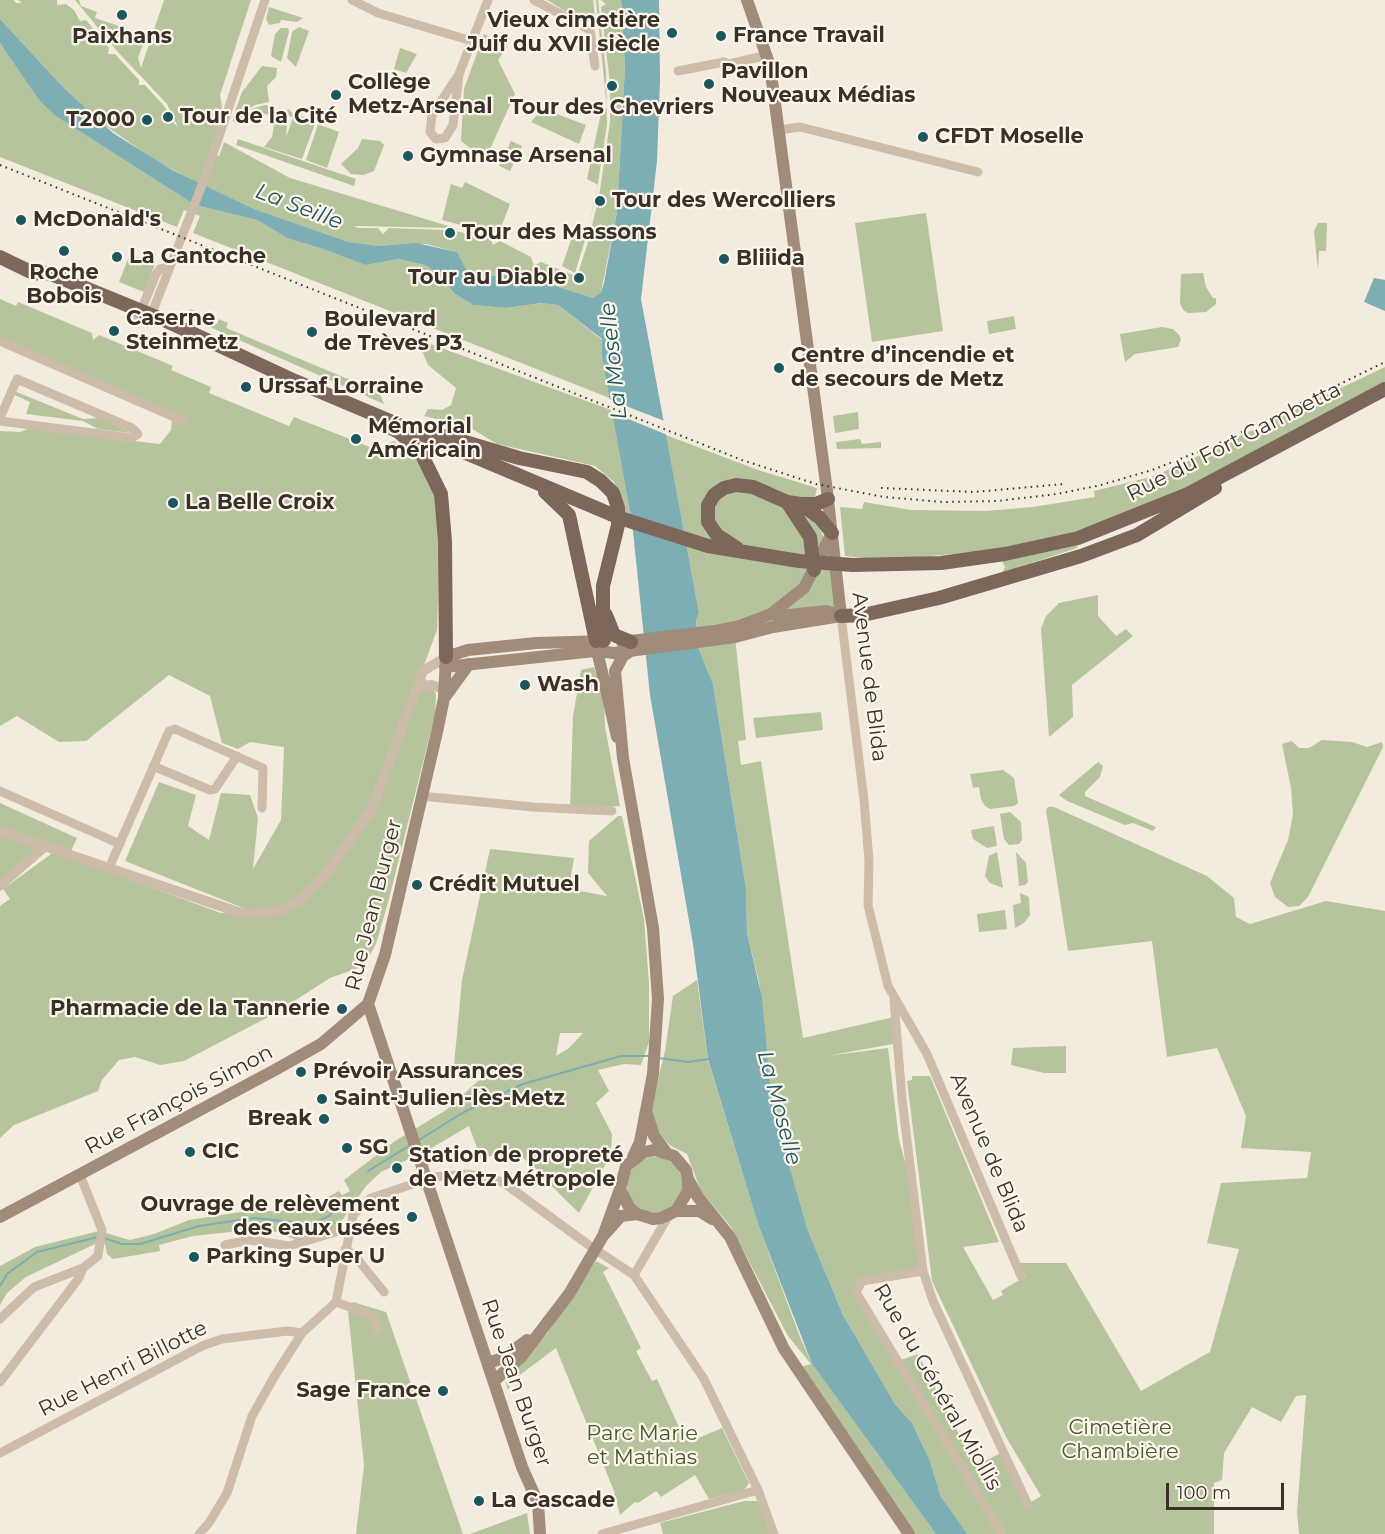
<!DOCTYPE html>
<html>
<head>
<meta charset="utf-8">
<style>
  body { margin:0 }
  #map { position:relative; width:1385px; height:1534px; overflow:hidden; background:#f4ebdf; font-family:Montserrat,sans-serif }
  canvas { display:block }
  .scale { position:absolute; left:1166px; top:1483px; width:118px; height:27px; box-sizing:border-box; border:3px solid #3a3029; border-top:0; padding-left:8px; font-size:18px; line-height:21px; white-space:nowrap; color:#3a3029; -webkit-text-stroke:4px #fbf5ec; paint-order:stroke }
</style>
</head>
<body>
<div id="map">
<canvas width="1385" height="1534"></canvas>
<div class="scale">100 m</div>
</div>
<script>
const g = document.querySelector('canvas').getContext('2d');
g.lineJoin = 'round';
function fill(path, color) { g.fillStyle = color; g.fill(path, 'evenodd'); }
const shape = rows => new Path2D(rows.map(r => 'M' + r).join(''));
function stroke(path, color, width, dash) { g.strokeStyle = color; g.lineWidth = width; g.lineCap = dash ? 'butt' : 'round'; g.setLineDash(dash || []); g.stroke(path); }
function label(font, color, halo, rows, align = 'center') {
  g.font = font + ' Montserrat,sans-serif'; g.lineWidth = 4.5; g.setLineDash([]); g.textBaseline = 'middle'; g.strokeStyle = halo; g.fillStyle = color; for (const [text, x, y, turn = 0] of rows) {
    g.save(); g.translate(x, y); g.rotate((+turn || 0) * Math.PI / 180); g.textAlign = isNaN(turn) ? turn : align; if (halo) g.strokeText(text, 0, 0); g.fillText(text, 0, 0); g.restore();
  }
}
fill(shape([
  [0,0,14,0,16,3,22,3,18,0,57,0,57,5,66,4,74,10,80,21,86,20,109,48,108,54,115,54,139,80,139,85,145,85,164,106,168,113,165,120,172,121,178,127,167,104,118,52,75,0,79,0,81,6,97,12,95,18,146,35,138,58,141,68,164,0,251,0,220,95,223,113,213,155,219,156,224,142,290,178,455,228,354,226,358,228,378,228,383,234,389,228,444,230,450,237,455,231,490,238,493,245,500,241,531,257,534,266,541,262,573,275,573,282,579,285,585,278,579,272,580,267,588,242,593,240,590,234,597,205,602,200,599,197,610,122,610,90,614,87,610,83,601,7,606,4,601,0,621,0,625,67,617,212,601,292,593,298,521,275,479,276,467,272,457,252,426,244,380,246,349,242,254,209,194,181,156,161,103,124,63,87,0,19],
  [547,0,593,0,595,19,586,24],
  [596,0,598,0,606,72,607,124,596,196,585,240,575,273,562,266,577,223,588,228,598,185,587,179,602,108,607,109],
  [269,7,303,18,297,22,281,20,280,23,269,25,266,19],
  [299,27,309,31,296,67,287,58,292,32],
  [281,28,288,28,289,32,281,62,271,56,275,34],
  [484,34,508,46,498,60,515,94,485,160,461,141,464,89],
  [0,43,34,90,66,122,195,205,257,220,287,238,323,249,365,265,399,259,425,265,435,271,455,294,473,305,506,308,543,303,558,305,602,340,602,356,612,399,193,233,200,216,184,210,177,227,0,157],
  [400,48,417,54,406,73,394,69],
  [262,66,277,68,276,77,267,86,269,102,255,105,247,110,242,124,238,125,233,121,233,117,242,92],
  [265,105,273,107,287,121,286,137,293,118,285,113,288,109,294,114,316,121,302,159,264,147,272,137,274,125,271,116,251,109],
  [538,107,586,125,579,144,531,122,537,115],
  [318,124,339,132,327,168,306,160],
  [238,139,356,179,354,186,236,145],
  [362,139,380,141,384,145,374,171,364,175,351,174,341,164,358,148],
  [511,141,522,146,510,171,499,166],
  [465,182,510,204,498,235,442,220,451,184,462,188],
  [926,213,943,331,872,342,855,223],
  [1318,223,1327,223,1326,251,1319,251,1318,270,1314,231],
  [130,254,155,264,144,292,119,282],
  [1203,273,1206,287,1213,298,1216,298,1216,304,1206,312,1188,313,1183,310,1180,303,1181,274],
  [0,299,16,306,18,302,92,333,93,340,99,335,173,366,171,370,211,387,209,393,289,426,294,417,380,451,388,443,394,441,421,462,436,495,440,546,437,630,421,673,436,694,435,714,389,899,376,944,364,966,330,978,274,1014,184,1061,160,1065,135,1057,119,1060,102,1080,98,1091,14,1125,0,1138,0,906,10,899,3,889,58,849,46,843,0,882,0,803,77,838,68,857,221,913,251,911,125,861,159,782,196,795,188,826,209,840,221,793,250,795,258,818,253,869,281,820,284,747,250,742,238,749,222,743,210,696,169,675,86,741,59,742,17,716,0,726,0,431,20,432,28,429,160,444,171,430,172,419,0,344],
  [190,309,201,313,200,317,217,324,219,319,228,323,226,328,379,392,384,404,187,317],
  [1014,316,1016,329,989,334,987,321],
  [1162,327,1173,329,1179,335,1181,339,1178,347,1135,354,1125,362,1120,334],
  [417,339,614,411,632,522,624,518,614,482,595,466,497,444,469,427,424,416,428,409,442,410,451,405,456,388,428,365],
  [1385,367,1385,382,1185,489,1128,513,1073,532,990,551,881,560,845,556,840,507,862,509,864,502,911,510,986,511,1033,507,1095,497,1094,491,1151,477,1177,466],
  [14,391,83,419,100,418,131,433,98,429,83,421,26,414,30,402,12,394],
  [858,412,859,429,835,433,833,416],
  [666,435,758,470,817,488,815,497,817,523,835,560,841,616,735,637,746,740,738,741,741,765,761,761,803,1038,894,1017,893,1044,827,1056,888,1048,899,1140,914,1194,923,1271,869,1282,859,1289,898,1361,918,1354,975,1466,1003,1452,1028,1504,1041,1496,1006,1437,932,1281,907,1081,912,1080,912,1076,930,1076,999,1242,963,1247,993,1300,1003,1295,1001,1291,1026,1276,1018,1263,1066,1263,1141,1391,1210,1352,1239,1249,1207,1243,1221,1183,1307,1178,1311,1152,1241,1148,1246,1116,1217,1048,1167,1057,1152,941,1068,951,1046,810,1048,807,1054,807,1207,876,1234,898,1236,917,1250,924,1326,901,1385,911,1385,1534,1299,1534,1297,1512,1306,1395,1296,1396,1281,1422,1252,1407,1224,1453,1222,1480,1214,1483,1214,1534,967,1534,956,1522,941,1497,930,1461,912,1423,895,1404,843,1315,808,1231,772,1105,759,982,747,933,746,889,713,684,698,647,696,619,699,613],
  [860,439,862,444,881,442,881,448,837,449,836,442],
  [1078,543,1077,548,1002,573,1005,567,1001,559],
  [1098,595,1098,616,1116,636,1126,629,1133,636,1072,685,1073,717,1049,737,1041,629,1046,616,1059,603],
  [594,667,604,700,605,727,620,806,570,809,573,716,581,670],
  [821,712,823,730,756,738,753,718],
  [1322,740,1352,742,1367,747,1382,742,1383,747,1308,897,1299,906,1288,907,1275,897,1270,883,1288,840,1293,814,1291,788,1282,744,1292,741,1299,748,1309,748],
  [1098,762,1103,766,1100,777,1085,792,1085,796,1156,827,1153,831,1133,823,1125,825,1067,801,1059,795],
  [1003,770,1014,778,1018,803,1014,806,990,809,985,806,981,799,979,787,973,788,970,774],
  [1010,812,1021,822,1022,840,1019,844,1009,845,1004,839,1000,814],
  [618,816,622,816,644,919,649,984,649,1042,641,1065,624,1064,598,1070,609,1091,596,1103,612,1134,611,1154,579,1213,514,1149,481,1159,469,1126,428,1150,381,1172,366,1186,336,1229,295,1240,279,1232,239,1231,193,1236,159,1245,160,1251,113,1259,107,1254,105,1244,95,1244,26,1277,7,1293,0,1305,0,1266,35,1247,99,1231,130,1240,154,1234,189,1220,247,1211,297,1211,314,1202,318,1208,324,1204,322,1200,339,1191,342,1195,350,1191,344,1180,395,1141,446,1110,478,1081,508,1070,453,1076,462,980,490,849,574,858,569,889,607,896,588,873,589,841],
  [560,1033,583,1033,569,1048,556,1056],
  [994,826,997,846,987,848,973,839,971,830],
  [997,852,1003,888,990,883,985,876,989,856],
  [1016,852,1026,863,1028,882,1025,885,1019,886],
  [1020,893,1029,897,1030,915,1024,923,1015,928,1013,905,1021,903],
  [1005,910,1007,929,979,932,977,914],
  [697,980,708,1060,758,1224,800,1337,812,1364,936,1534,909,1534,797,1368,811,1364,788,1336,731,1227,701,1191,687,1154,671,1146,654,1130,651,1109,665,1051,673,996],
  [1066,1046,1066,1073,1044,1073,1011,1065,1013,1048],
  '627 1185a28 28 0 1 1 56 0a28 28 0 1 1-56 0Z',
  [596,1261,609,1268,603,1272,641,1348,636,1351,652,1381,657,1379,684,1438,689,1442,722,1428,749,1483,744,1490,709,1499,695,1475,661,1497,656,1491,638,1503,635,1502,620,1515,614,1491,556,1348,513,1380,508,1390,506,1383,512,1373,546,1335],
  [353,1302,386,1312,463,1534,356,1534,364,1465,348,1311],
  [744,1501,759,1501,771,1534,663,1534,660,1523],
  [527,1513,530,1534,470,1534]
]), '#b5c49d');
fill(shape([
  [621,0,659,0,660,80,657,161,641,299,699,613,696,620,698,647,713,684,746,889,747,933,762,998,772,1105,808,1231,843,1315,895,1404,912,1423,930,1461,941,1497,967,1534,936,1534,812,1364,758,1224,708,1059,693,944,650,695,632,522,602,356,602,339,558,305,542,303,506,308,473,305,455,294,435,271,425,265,399,259,365,265,323,249,287,238,257,220,195,205,56,116,40,101,0,43,0,19,63,87,113,133,172,170,254,209,349,242,380,246,416,243,457,252,467,271,479,276,521,275,593,298,601,292,604,283,617,212,625,67],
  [1374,278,1385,280,1385,311,1364,302]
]), '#7caeb3');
fill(shape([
  [608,399,667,422,670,436,611,412]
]), '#f4ebdf');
stroke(shape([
  [659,1058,688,1062,709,1059],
  [419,1140,464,1112,523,1084,621,1056,650,1056],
  [368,1171,409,1146],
  [104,1238,122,1244,140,1244,199,1226,254,1218,312,1224,329,1216,335,1209,338,1199],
  [0,1286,7,1274,37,1252,98,1237]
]), '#7caeb3', 2);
stroke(shape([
  [352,0,378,13,472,41],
  [534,0,590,30,595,66],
  [678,71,724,62,729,64,768,55],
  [459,74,432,115,430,132,436,139,445,138,453,125,459,74,488,0],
  [779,130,800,127,978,172],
  [138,318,156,274,160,269,170,266],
  [148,323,206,175,265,0],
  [0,341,183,421],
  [0,418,17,379,132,428,138,434,131,438,0,421],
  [841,616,864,800,869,861,868,905,888,986,927,1054,1021,1276],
  [153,766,210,790,215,789,237,756],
  [0,791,120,844],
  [421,796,533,807,612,811],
  [109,868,169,731,175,729,263,768,262,808],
  [0,886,46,846],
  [894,1000,902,1099,923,1271,933,1301,1028,1505],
  [225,1245,250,1240,289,1246,339,1231,347,1232],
  [345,1249,354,1255,384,1292],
  [923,1271,862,1281,856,1292,1002,1534],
  [634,1275,669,1215],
  [336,1302,366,1313,374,1319,378,1330],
  [0,1319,34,1287,83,1268,98,1256,102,1230,80,1175],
  [0,1382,79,1278,83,1268],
  [0,1453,202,1346,222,1339,287,1331,302,1333],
  [199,1534,209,1523,227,1493,252,1416,274,1377,302,1333,336,1302,353,1215,371,1198,434,1177,466,1174,491,1178,504,1183,590,1246,634,1275,704,1379,758,1490,774,1534],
  [602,1534,758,1490]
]), '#cdbca9', 9);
stroke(shape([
  [417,687,431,685,444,689],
  [0,831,238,912,252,914,285,909,299,901,322,879,372,809,423,671,446,657]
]), '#cdbca9', 10);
stroke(shape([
  [747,0,770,66,827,491,841,616],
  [771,614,780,616,826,611,841,616],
  [622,642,715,631,739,626,771,614,804,588,832,533],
  [596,646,617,737],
  [598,651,614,653,735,637,773,627,841,616],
  [631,651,623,656,615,671,623,758,653,928,658,999,653,1074,640,1142,633,1157],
  [445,667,604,650],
  [445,697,469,664],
  [647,1114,654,1136,666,1152],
  [688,1179,698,1197,730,1237,784,1349,909,1534],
  [676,1211,699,1211,712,1219],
  [0,1217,273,1071,321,1044,368,1004],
  [603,1236,621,1216,637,1214,653,1219,661,1218,676,1211,688,1191,688,1179,686,1170,674,1156,655,1150,644,1152,626,1166,620,1189,629,1207,637,1214],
  [488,1363,503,1358,527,1340],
  [494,1381,521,1357,569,1294,603,1236,620,1189],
  [540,1534,538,1503,522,1467,368,1004,385,955,437,732,444,698,446,657,468,650,536,643,605,641]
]), '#a18b7a', 12);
stroke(shape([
  [0,257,35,274],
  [29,270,51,274,166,321,295,381,620,518,708,546,799,561,853,565,941,563,1005,554,1078,538,1188,494,1385,389],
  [391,428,400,433,421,453,441,494,445,541,446,657],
  [445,436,519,458,587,472,601,481,613,493,618,508,618,525,603,586,603,641],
  [545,492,569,515,596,641],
  [787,502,810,537,814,570],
  [801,504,820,518,832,533],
  [737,548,717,535,708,522,708,505,714,495,724,488,736,485,753,487,787,502,801,504,816,504,828,499],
  [606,615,614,635,631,642],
  [841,616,863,615,939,598,1081,556,1137,535,1215,488]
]), '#7d675a', 14);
stroke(shape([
  [0,165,742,460,816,484,884,497,943,502,997,501,1057,494,1101,485,1152,470,1213,446,1385,362],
  [881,488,974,492,1064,484]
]), '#3a3029', 2, [1.5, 4.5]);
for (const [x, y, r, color] of [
  [122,15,6,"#1c565e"],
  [672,33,6,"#1c565e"],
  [721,36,6,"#1c565e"],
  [709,84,6,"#1c565e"],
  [612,86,6,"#1c565e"],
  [336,95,6,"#1c565e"],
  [168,117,6,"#1c565e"],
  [147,120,6,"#1c565e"],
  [923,137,6,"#1c565e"],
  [408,156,6,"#1c565e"],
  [600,201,6,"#1c565e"],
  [21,220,6,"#1c565e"],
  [450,233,6,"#1c565e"],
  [64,251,6,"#1c565e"],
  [117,257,6,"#1c565e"],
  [724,259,6,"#1c565e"],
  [579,278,6,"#1c565e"],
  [114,331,6,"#1c565e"],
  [312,332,6,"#1c565e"],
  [779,368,6,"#1c565e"],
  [246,387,6,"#1c565e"],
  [356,439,6,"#1c565e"],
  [173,503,6,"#1c565e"],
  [525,685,6,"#1c565e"],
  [417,885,6,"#1c565e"],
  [342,1009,6,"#1c565e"],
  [301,1072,6,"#1c565e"],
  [322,1099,6,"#1c565e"],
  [324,1119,6,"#1c565e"],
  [347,1148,6,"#1c565e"],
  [190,1152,6,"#1c565e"],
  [397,1168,6,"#1c565e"],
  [412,1217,6,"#1c565e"],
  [194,1257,6,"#1c565e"],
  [443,1391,6,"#1c565e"],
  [479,1501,6,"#1c565e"]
]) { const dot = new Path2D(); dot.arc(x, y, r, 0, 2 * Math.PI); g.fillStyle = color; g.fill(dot); stroke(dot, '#fbf5ec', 2); }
label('bold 21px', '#3a3029', '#fbf5ec', [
  ["Vieux cimetière",660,21,"right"],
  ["Juif du XVII siècle",660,45,"right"],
  ["France Travail",733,36],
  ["Paixhans",122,37,"center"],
  ["Pavillon",721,72],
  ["Nouveaux Médias",721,96],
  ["Collège",348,83],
  ["Metz-Arsenal",348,107],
  ["Tour des Chevriers",612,108,"center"],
  ["Tour de la Cité",180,117],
  ["T2000",135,120,"right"],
  ["CFDT Moselle",935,137],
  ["Gymnase Arsenal",420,156],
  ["Tour des Wercolliers",612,201],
  ["McDonald's",33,220],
  ["Tour des Massons",462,233],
  ["La Cantoche",129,257],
  ["Bliiida",736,259],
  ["Roche",64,273,"center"],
  ["Bobois",64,297,"center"],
  ["Tour au Diable",567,278,"right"],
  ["Caserne",126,319],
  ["Steinmetz",126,343],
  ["Boulevard",324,320],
  ["de Trèves P3",324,344],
  ["Centre d’incendie et",791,356],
  ["de secours de Metz",791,380],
  ["Urssaf Lorraine",258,387],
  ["Mémorial",368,427],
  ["Américain",368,451],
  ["La Belle Croix",185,503],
  ["Wash",537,685],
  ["Crédit Mutuel",429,885],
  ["Pharmacie de la Tannerie",330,1009,"right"],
  ["Prévoir Assurances",313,1072],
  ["Saint-Julien-lès-Metz",334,1099],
  ["Break",312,1119,"right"],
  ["SG",359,1148],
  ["CIC",202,1152],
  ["Station de propreté",409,1156],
  ["de Metz Métropole",409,1180],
  ["Ouvrage de relèvement",400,1205,"right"],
  ["des eaux usées",400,1229,"right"],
  ["Parking Super U",206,1257],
  ["Sage France",431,1391,"right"],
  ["La Cascade",491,1501]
], 'left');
label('21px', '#3a3029', '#fbf5ec', [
  ["Rue du Fort Gambetta",1234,442,-27],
  ["Avenue de Blida",869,677,83],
  ["Rue Jean Burger",374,905,-76],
  ["Rue François Simon",179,1100,-28],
  ["Avenue de Blida",989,1153,67],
  ["Rue Henri Billotte",123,1369,-27],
  ["Rue Jean Burger",516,1383,71],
  ["Rue du Général Miollis",937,1387,60]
]);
label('21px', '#475a2c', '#fbf5ec', [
  ["Cimetière",1120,1428],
  ["Chambière",1120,1452],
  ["Parc Marie",642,1434],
  ["et Mathias",642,1458]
]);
label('italic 22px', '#1c565e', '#fbf5ec', [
  ["La Seille",299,207,21],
  ["La Moselle",614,361,-96],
  ["La Moselle",779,1108,75]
]);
</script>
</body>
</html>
